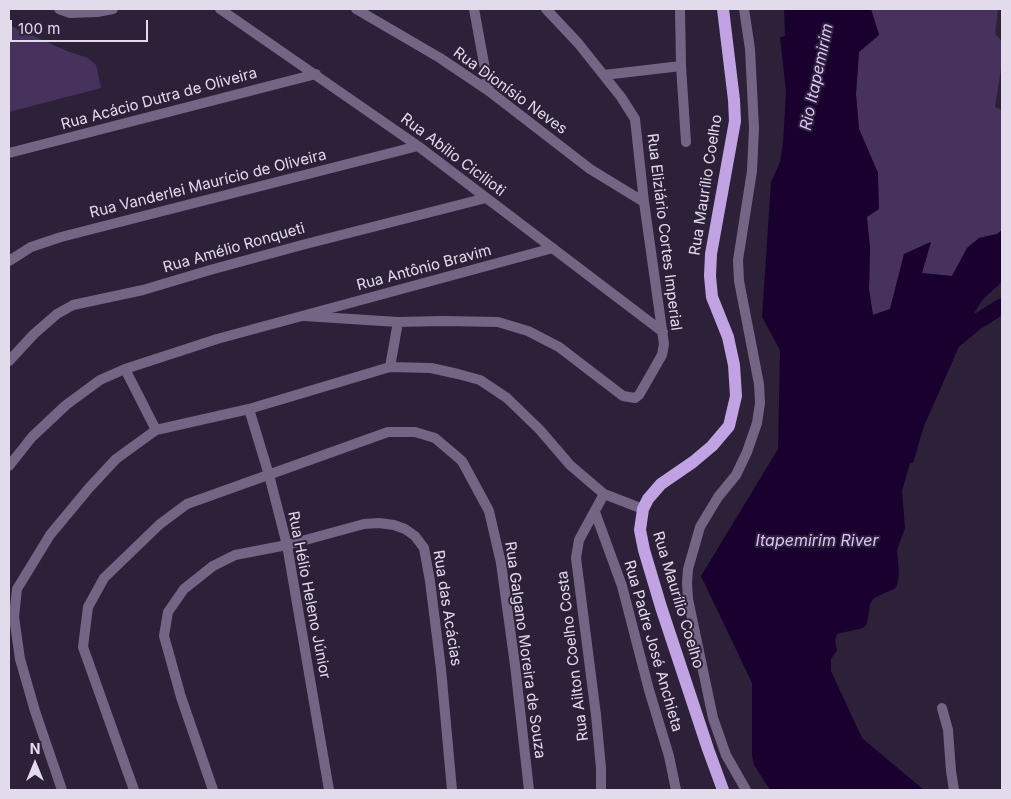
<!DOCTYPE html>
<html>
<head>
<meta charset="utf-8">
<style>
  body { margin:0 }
  #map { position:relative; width:1011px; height:799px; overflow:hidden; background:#2d2139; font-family:Inter,sans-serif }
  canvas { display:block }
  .frame { position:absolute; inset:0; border:10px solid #e2dbeb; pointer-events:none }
  .north { position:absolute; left:10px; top:739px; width:50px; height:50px; -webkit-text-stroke:4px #2d2139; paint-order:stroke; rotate:0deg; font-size:14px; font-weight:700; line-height:20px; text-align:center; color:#e2dbeb }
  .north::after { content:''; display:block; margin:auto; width:18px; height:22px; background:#e2dbeb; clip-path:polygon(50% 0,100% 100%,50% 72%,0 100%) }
  .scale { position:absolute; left:10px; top:20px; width:138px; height:22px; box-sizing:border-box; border:2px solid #e2dbeb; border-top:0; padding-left:6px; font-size:15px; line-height:18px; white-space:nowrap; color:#e2dbeb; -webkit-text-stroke:4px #2d2139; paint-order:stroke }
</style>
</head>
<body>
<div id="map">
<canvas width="1011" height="799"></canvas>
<div class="frame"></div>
<div class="north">N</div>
<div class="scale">100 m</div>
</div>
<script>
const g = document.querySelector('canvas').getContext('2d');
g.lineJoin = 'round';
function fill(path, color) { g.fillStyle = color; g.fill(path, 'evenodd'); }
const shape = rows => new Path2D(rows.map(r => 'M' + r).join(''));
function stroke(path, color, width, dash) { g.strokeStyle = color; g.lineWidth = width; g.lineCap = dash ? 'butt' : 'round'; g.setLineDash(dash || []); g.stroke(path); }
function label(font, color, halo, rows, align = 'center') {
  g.font = font + ' Inter,sans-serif'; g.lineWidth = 4; g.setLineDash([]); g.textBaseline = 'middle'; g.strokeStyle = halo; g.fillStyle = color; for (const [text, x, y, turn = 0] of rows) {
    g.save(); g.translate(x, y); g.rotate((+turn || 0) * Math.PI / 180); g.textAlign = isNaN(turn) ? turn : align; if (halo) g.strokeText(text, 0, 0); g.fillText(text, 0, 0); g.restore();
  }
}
fill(shape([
  [871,9,998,9,995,34,1002,41,1002,63,995,107,1002,110,1002,230,997,234,979,238,967,248,952,276,922,273,930,242,904,254,890,309,873,315,869,289,870,248,866,217,878,173,859,129,856,94,859,52,879,35],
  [9,25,67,51,88,58,96,65,101,88,9,112]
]), '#47325e');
fill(shape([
  [784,9,871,9,879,35,859,52,856,94,859,129,878,173,879,209,867,217,870,248,869,289,873,315,890,309,904,254,931,242,922,273,952,276,967,248,979,238,997,234,1002,230,1002,282,983,299,973,315,924,426,913,463,910,463,902,491,905,528,897,550,899,573,897,586,894,589,882,594,873,599,870,604,867,624,863,628,837,634,835,640,837,650,831,659,831,671,862,738,924,790,770,790,754,765,752,755,752,683,701,576,778,449,780,350,762,317,771,182,780,162,783,143,786,92,780,37,785,36]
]), '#1a002e');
stroke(shape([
  [951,343,975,323,1002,306]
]), '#1a002e', 16);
stroke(shape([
  [59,9,70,13,97,12,113,9],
  [220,9,418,146,663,332],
  [356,9,440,58,489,91,590,169,644,202],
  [474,9,489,91],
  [680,9,681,66,686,142],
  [744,9,750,49,754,128,752,171,738,260,739,281,759,384,760,403,757,423,747,452,736,475,718,497,700,527,688,569,687,582,688,599,713,718,726,755,746,790],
  [604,75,681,66],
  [9,153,316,74],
  [9,261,31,247,61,237,418,146],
  [304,316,398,322,443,321,498,322,528,331,559,347,623,396,635,398,639,395,662,355,664,344,644,202,635,119,621,97,578,43,546,9],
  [9,361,34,334,57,314,73,305,143,290,210,270,302,245,486,198],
  [390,367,398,322],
  [125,369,156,430],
  [249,409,269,475,287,545,329,790],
  [9,466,32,437,66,405,100,380,125,369,217,339,553,248],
  [595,512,622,586,649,690,669,756,676,790],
  [942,708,948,730,951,771,954,790],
  [62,790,35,711,20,659,14,617,17,589,50,535,89,488,116,459,156,430,249,409,390,367,431,368,458,374,480,380,507,398,540,430,570,465,604,494,643,509],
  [134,790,83,647,88,607,104,578,160,524,187,504,388,432,415,432,435,438,462,461,489,511,501,563,515,665,529,790],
  [213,790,181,697,164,636,168,612,184,589,213,566,235,555,287,545,364,524,379,523,394,525,405,529,415,536,424,548,430,581,441,669,452,790],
  [601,790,601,768,596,715,576,558,579,540,604,494]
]), '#746585', 10);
stroke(shape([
  [723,9,734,100,735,121,711,254,710,276,712,297,728,337,734,365,736,396,729,426,712,446,693,462,661,484,648,499,643,509,640,530,644,550,661,607,708,749,723,790]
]), '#c1a3e3', 12);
label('15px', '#e2dbeb', '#2d2139', [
  ["Rua Dionísio Neves",510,91,36],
  ["Rua Acácio Dutra de Oliveira",159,99,-15],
  ["Rua Abílio Cicilioti",453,155,37],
  ["Rua Vanderlei Maurício de Oliveira",208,184,-14],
  ["Rua Maurílio Coelho",706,185,-81],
  ["Rua Eliziário Cortes Imperial",664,232,83],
  ["Rua Amélio Ronqueti",234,248,-16],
  ["Rua Antônio Bravim",424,268,-15],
  ["Rua Hélio Heleno Júnior",309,595,79],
  ["Rua Maurílio Coelho",678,600,73],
  ["Rua das Acácias",447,608,81],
  ["Rua Padre José Anchieta",653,646,74],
  ["Rua Galgano Moreira de Souza",525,650,82],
  ["Rua Ailton Coelho Costa",573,656,-97]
]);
label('italic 16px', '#ddc2fd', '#2d2139', [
  ["Rio Itapemirim",817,77,-78],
  ["Itapemirim River",817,541]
]);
</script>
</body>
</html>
